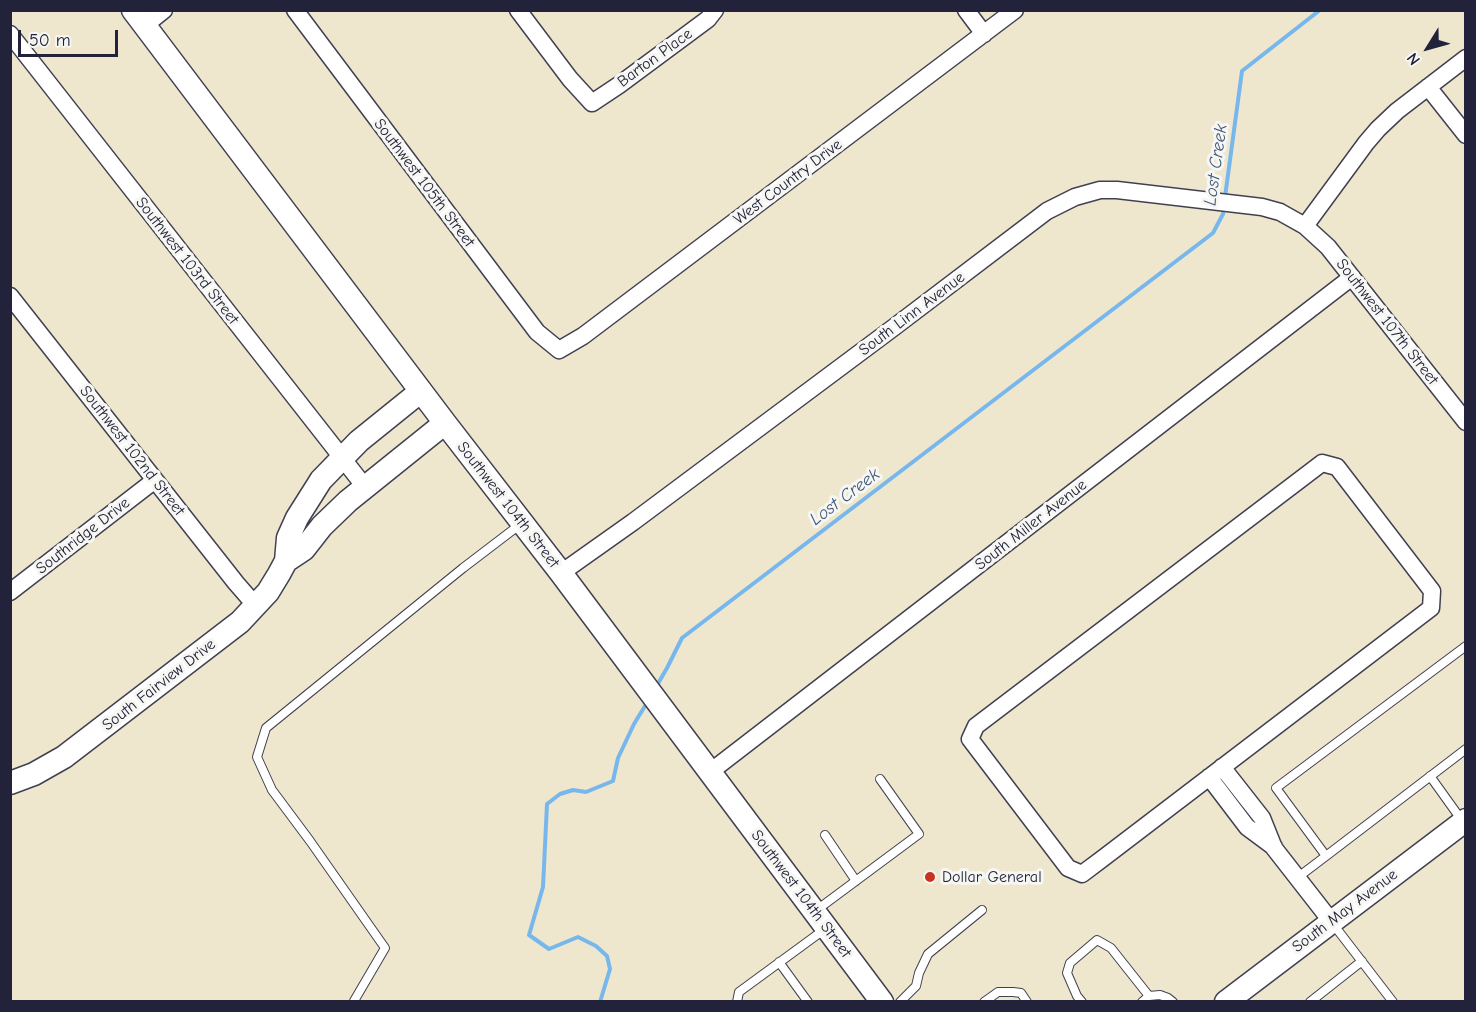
<!DOCTYPE html>
<html>
<head>
<meta charset="utf-8">
<style>
  body { margin:0 }
  #map { position:relative; width:1476px; height:1012px; overflow:hidden; background:#eee7ce; font-family:"Comic Neue",sans-serif }
  canvas { display:block }
  .frame { position:absolute; inset:0; border:12px solid #22223b; pointer-events:none }
  .north { position:absolute; left:1398px; top:18px; width:60px; height:60px; -webkit-text-stroke:4px #f6f6f2; paint-order:stroke; rotate:233deg; font-size:16px; font-weight:700; line-height:24px; text-align:center; color:#22223b }
  .north::after { content:''; display:block; margin:auto; width:21px; height:27px; background:#22223b; clip-path:polygon(50% 0,100% 100%,50% 72%,0 100%) }
  .scale { position:absolute; left:18px; top:30px; width:100px; height:27px; box-sizing:border-box; border:3px solid #22223b; border-top:0; padding-left:8px; font-size:18px; line-height:21px; white-space:nowrap; color:#22223b; -webkit-text-stroke:4px #f6f6f2; paint-order:stroke }
</style>
</head>
<body>
<div id="map">
<canvas width="1476" height="1012"></canvas>
<div class="frame"></div>
<div class="north">N</div>
<div class="scale">50 m</div>
</div>
<script>
const g = document.querySelector('canvas').getContext('2d');
g.lineJoin = 'round';
const shape = rows => new Path2D(rows.map(r => 'M' + r).join(''));
function stroke(path, color, width, dash) { g.strokeStyle = color; g.lineWidth = width; g.lineCap = dash ? 'butt' : 'round'; g.setLineDash(dash || []); g.stroke(path); }
function label(font, color, halo, rows, align = 'center') {
  g.font = font + ' "Comic Neue",sans-serif'; g.lineWidth = 6; g.setLineDash([]); g.textBaseline = 'middle'; g.strokeStyle = halo; g.fillStyle = color; for (const [text, x, y, turn = 0] of rows) {
    g.save(); g.translate(x, y); g.rotate((+turn || 0) * Math.PI / 180); g.textAlign = isNaN(turn) ? turn : align; if (halo) g.strokeText(text, 0, 0); g.fillText(text, 0, 0); g.restore();
  }
}
stroke(shape([
  [1225,197,1242,71,1320,10],
  [656,687,667,668,682,638,1213,233,1223,214,1224,207],
  [600,1002,610,969,607,956,596,946,578,937,549,949,529,935,543,887,547,804,560,794,573,790,586,792,613,781,618,758,634,724,648,701]
]), '#78b7ec', 4);
const lane = shape([
  [1466,646,1276,788,1326,856,1466,749],
  [1430,776,1463,822],
  [825,835,856,881],
  [1297,878,1326,856],
  [814,912,919,834,880,779],
  [1333,924,1393,1002],
  [779,962,808,1002],
  [354,1001,385,948,310,841,272,790,257,757,266,728,463,568,522,523],
  [737,1002,739,992,825,929],
  [900,1002,916,986,919,973,928,954,982,910],
  [984,1002,998,992,1013,992,1021,993,1027,1002],
  [1082,1002,1077,996,1067,973,1070,963,1097,940,1111,948,1149,996],
  [1142,1002,1149,996,1160,995,1168,998,1173,1002],
  [1310,1002,1362,961]
]);
const street = shape([
  [295,10,537,332,559,350,583,336,1015,10],
  [518,10,570,79,592,103,619,85,708,19,715,10],
  [966,10,984,34],
  [144,26,164,10],
  [10,34,365,487],
  [1428,87,1466,135],
  [1305,226,1366,143,1378,129,1397,111,1466,58],
  [10,296,236,583,256,606],
  [1322,463,1337,467,1432,591,1431,608,1102,859,1082,874,1068,868,970,739,976,726,1322,463],
  [561,573,633,522,893,328,1047,211,1075,197,1100,190,1117,190,1262,207,1280,212,1305,226,1328,247,1466,422],
  [10,592,155,480],
  [1222,767,1262,818,1274,848,1331,921],
  [710,772,1352,277],
  [1209,777,1247,827,1274,847]
]);
const secondary = shape([
  [133,10,445,423,561,573,882,1002],
  [286,561,304,549,322,526,348,501,445,423],
  [10,783,34,774,64,757,240,622,268,592,279,574,286,561,288,538,297,518,321,480,359,441,421,391],
  [1226,1002,1466,820]
]);
stroke(lane, '#414051', 10);
stroke(street, '#414051', 19);
stroke(secondary, '#414051', 25);
stroke(lane, '#fff', 8);
stroke(street, '#fff', 16);
stroke(secondary, '#fff', 22);
for (const [x, y, r, color] of [
  [930,877,6,"#c8321e"]
]) { const dot = new Path2D(); dot.arc(x, y, r, 0, 2 * Math.PI); g.fillStyle = color; g.fill(dot); stroke(dot, '#f6f6f2', 2); }
label('16px', '#22223b', '#f6f6f2', [
  ["Barton Place",655,58,-36],
  ["West Country Drive",788,182,-37],
  ["Southwest 105th Street",424,183,53],
  ["Southwest 103rd Street",187,261,52],
  ["South Linn Avenue",912,314,-37],
  ["Southwest 107th Street",1387,322,52],
  ["Southwest 102nd Street",132,451,52],
  ["Southwest 104th Street",508,505,52],
  ["South Miller Avenue",1031,525,-38],
  ["Southridge Drive",83,536,-38],
  ["South Fairview Drive",159,685,-38],
  ["Southwest 104th Street",801,894,53],
  ["South May Avenue",1345,911,-37]
]);
label('16px', '#22223b', '#f6f6f2', [
  ["Dollar General",942,877]
], 'left');
label('italic 18px', '#405679', '#f6f6f2', [
  ["Lost Creek",1216,165,-82],
  ["Lost Creek",845,497,-37]
]);
</script>
</body>
</html>
